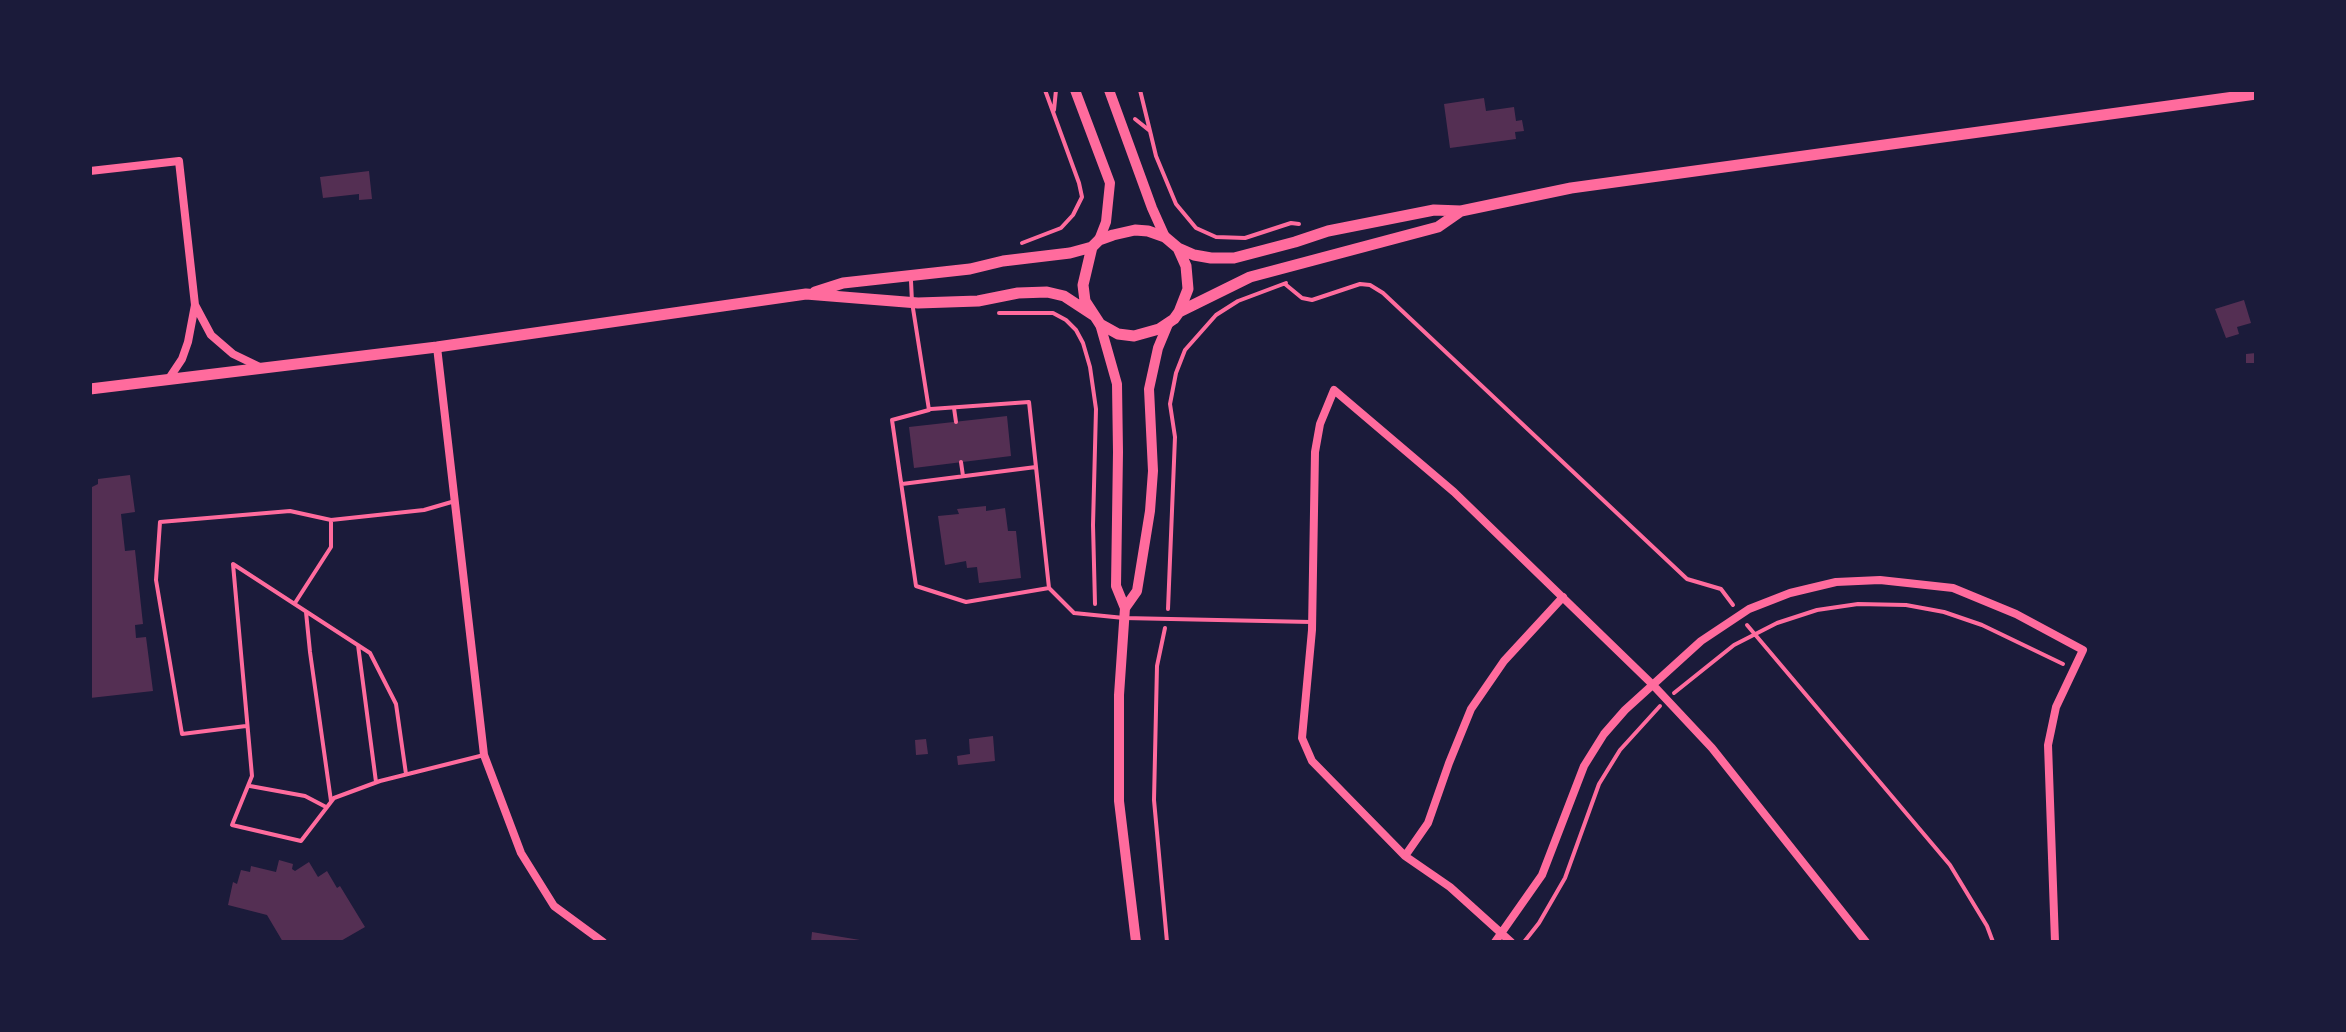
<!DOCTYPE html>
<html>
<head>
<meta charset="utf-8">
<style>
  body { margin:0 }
  #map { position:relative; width:2346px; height:1032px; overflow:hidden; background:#1b1b3a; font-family:Quicksand,sans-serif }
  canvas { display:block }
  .frame { position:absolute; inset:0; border:92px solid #1b1b3a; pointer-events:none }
</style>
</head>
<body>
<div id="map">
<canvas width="2346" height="1032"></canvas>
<div class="frame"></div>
</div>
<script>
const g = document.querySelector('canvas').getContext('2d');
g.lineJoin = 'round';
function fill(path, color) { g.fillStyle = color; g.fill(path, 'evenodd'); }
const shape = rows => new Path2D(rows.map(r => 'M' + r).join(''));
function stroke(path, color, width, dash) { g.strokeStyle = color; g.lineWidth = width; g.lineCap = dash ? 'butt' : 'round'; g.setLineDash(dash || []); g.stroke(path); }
fill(shape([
  [1484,98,1486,111,1514,107,1516,121,1522,120,1524,131,1515,132,1516,139,1450,148,1444,104],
  [369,171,372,199,359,200,359,194,323,198,320,177],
  [2244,300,2251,323,2237,327,2239,334,2226,338,2215,309],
  [2256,353,2256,363,2246,363,2246,354],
  [1007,416,1011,456,914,468,909,427],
  [130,475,135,512,121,514,125,551,135,550,143,624,135,625,136,638,146,637,153,691,90,698,90,488,98,484,98,479],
  [986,506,986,511,1005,508,1008,531,1016,531,1021,578,979,583,977,567,967,568,966,561,945,565,938,516,959,514,957,509],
  [993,736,995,761,958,765,957,756,970,754,969,739],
  [926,739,928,754,916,755,915,740],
  [279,860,293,864,292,869,295,871,309,862,318,877,327,871,337,888,340,886,365,927,339,942,283,942,267,915,228,905,233,882,237,884,241,870,250,872,251,866,276,872],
  [812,932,860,940,860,942,811,942]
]), '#542f53');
stroke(shape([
  [1140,90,1150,131],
  [1054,110,1056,90],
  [1135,119,1150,131,1156,156,1176,204,1196,228,1216,237,1245,238,1291,223,1299,224],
  [1022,243,1061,228,1073,215,1082,197,1079,183,1045,90],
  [1285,284,1302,298,1312,300,1360,284,1370,285,1383,293,1687,579,1721,589,1733,605],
  [999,313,1053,313,1066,320,1076,330,1083,343,1090,367,1096,409,1093,525,1095,604],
  [1168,609,1175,437,1170,404,1176,373,1185,350,1216,315,1238,301,1286,283],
  [1747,625,1950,865,1987,926,1993,942],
  [1165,628,1157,666,1154,800,1167,942],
  [1674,693,1734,645,1777,623,1817,610,1858,604,1906,605,1944,612,1982,625,2063,664],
  [1524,942,1539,923,1565,878,1599,784,1620,750,1660,706]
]), '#ff6b9d', 4);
stroke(shape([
  [911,281,912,302,929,410,892,420,916,586,966,602,1049,588,1074,613,1124,618,1311,622],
  [954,408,956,422],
  [931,409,1029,402,1049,588],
  [961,462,963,476],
  [902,484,1036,467],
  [295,603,331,547,331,520,424,510,455,501],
  [306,612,310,652,331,801],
  [358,645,376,782],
  [246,726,182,734,156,580,160,522,290,511,331,520],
  [406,774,396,704,370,653,233,564,252,776,232,825,301,841,334,798,380,781,484,755],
  [250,786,305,796,326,807]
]), '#ff6b9d', 4);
stroke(shape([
  [90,171,179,161,195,305,188,342,182,359,168,380],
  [195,305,211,335,233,354,262,368],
  [437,347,484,755,521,853,554,906,603,942],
  [1405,856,1428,823,1449,763,1471,709,1504,661,1563,597],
  [1495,942,1542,875,1584,766,1604,734,1625,710,1701,641,1749,609,1790,593,1836,582,1880,580,1953,588,2016,614,2083,650,2056,707,2048,745,2055,942],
  [1511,942,1450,887,1405,856,1312,761,1302,738,1312,630,1315,452,1320,424,1334,390,1454,492,1653,685,1712,748,1866,942]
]), '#ff6b9d', 8);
stroke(shape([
  [1075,90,1110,183,1106,222,1099,240],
  [1109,90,1152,208,1165,237],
  [1100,324,1117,384,1118,452,1116,586,1125,608,1119,695,1119,801,1136,942],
  [1125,608,1137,591,1150,511,1153,471,1149,389,1158,348,1168,324]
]), '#ff6b9d', 10);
stroke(shape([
  [1178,248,1194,255,1211,258,1234,258,1295,242,1328,231,1434,210,1461,211,1571,188,2256,94],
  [815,292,843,283,970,269,1003,261,1070,253,1092,247,1099,240,1113,235,1135,230,1148,231,1165,237,1178,248,1186,266,1188,289,1179,312,1174,319,1159,329,1134,336,1118,334,1100,324,1085,301,1083,285,1092,247],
  [1179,312,1250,277,1438,227,1461,211],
  [90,389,437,347,806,294,918,303,978,301,1018,293,1047,292,1064,296,1093,315]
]), '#ff6b9d', 11);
</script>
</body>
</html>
